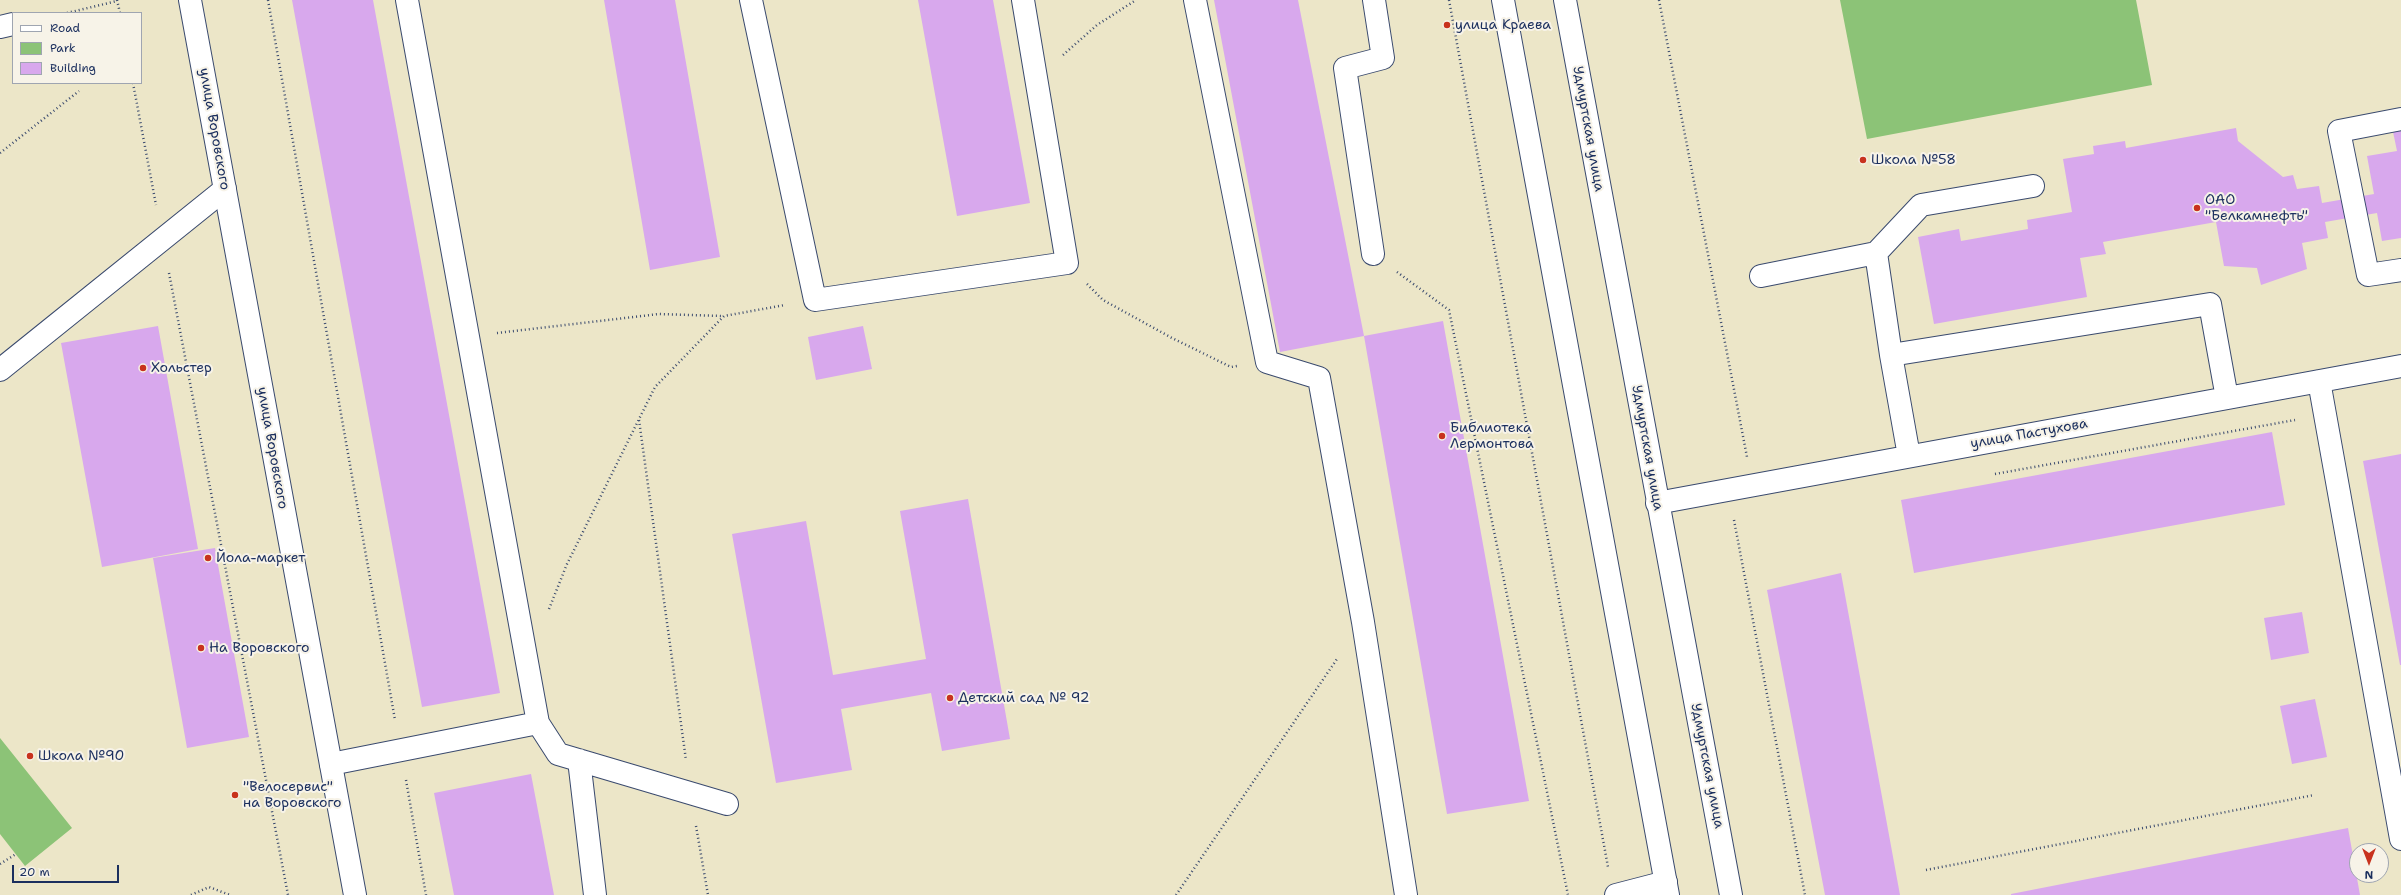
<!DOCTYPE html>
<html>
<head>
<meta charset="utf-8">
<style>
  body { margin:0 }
  #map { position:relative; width:2401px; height:895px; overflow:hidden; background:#ece6c8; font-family:"Shantell Sans",sans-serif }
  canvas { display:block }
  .legend { position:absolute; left:12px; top:12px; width:130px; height:72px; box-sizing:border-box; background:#f7f3e8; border:1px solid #9fa5b1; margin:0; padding:5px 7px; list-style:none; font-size:12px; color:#1b2f5e }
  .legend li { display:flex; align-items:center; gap:8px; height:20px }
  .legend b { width:20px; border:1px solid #9fa5b1 }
  .north { position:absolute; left:2349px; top:843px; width:40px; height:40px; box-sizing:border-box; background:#f7f3e8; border:1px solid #9fa5b1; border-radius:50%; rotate:180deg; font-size:11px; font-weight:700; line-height:16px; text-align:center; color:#1b2f5e }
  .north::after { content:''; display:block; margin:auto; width:14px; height:18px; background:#c8321e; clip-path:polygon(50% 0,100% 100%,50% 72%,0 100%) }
  .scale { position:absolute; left:12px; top:865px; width:107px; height:18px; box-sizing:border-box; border:2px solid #1b2f5e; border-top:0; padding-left:5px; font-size:12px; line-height:14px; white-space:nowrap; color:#1b2f5e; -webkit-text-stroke:3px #f7f3e8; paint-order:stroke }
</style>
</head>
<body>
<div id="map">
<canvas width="2401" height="895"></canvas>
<ul class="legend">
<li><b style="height:5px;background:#fff"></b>Road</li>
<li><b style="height:11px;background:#8cc377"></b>Park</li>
<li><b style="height:11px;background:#d8a8ed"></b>Building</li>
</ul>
<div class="north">N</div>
<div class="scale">20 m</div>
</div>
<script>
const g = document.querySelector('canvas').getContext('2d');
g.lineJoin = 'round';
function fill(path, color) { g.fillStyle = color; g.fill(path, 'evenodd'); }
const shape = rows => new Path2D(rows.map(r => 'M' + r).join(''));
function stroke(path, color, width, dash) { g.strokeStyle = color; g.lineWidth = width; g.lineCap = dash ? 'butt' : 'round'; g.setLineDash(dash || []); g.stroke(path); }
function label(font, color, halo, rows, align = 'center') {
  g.font = font + ' "Shantell Sans",sans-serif'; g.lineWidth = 4; g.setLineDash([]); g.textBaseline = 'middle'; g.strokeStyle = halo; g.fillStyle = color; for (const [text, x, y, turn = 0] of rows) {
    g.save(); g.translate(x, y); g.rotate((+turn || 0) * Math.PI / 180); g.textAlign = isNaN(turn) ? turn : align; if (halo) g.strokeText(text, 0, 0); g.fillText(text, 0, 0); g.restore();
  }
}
fill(shape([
  [1840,0,2136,0,2152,85,1867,139],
  [0,738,72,828,25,866,0,834]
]), '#8cc377');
fill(shape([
  [292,0,373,0,500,693,422,707],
  [604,0,675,0,720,257,650,270],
  [918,0,993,0,1030,203,957,216],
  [1214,0,1298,0,1364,336,1280,352],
  [2401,125,2401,238,2382,241,2377,213,2325,222,2328,238,2302,243,2307,269,2261,285,2257,268,2224,266,2216,222,2103,242,2106,254,2080,258,2087,297,1934,324,1918,237,1959,229,1961,241,2028,229,2027,220,2072,212,2063,159,2094,154,2093,146,2125,141,2126,148,2236,128,2238,141,2283,177,2293,175,2297,189,2319,186,2322,203,2374,194,2367,156,2397,151,2392,127],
  [1443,321,1529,801,1447,814,1364,336],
  [158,326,198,549,102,567,61,343],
  [863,326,872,369,816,380,808,337],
  [2272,432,2285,505,1914,573,1901,500],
  [2401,454,2401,665,2400,665,2363,461],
  [968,499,1010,739,942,751,931,693,841,709,852,770,776,783,732,534,806,521,833,675,926,659,900,511],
  [215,548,249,737,187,748,153,558],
  [1841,573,1900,895,1825,895,1767,590],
  [2302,612,2309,653,2271,660,2264,618],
  [2315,699,2327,757,2292,764,2280,706],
  [531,774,554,895,454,895,434,793],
  [2348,828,2360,895,2011,895,2011,894]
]), '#d8a8ed');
const minor = shape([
  [407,0,538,723,558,754,727,804],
  [751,0,815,300,1067,263,1023,0],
  [1195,0,1267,362,1319,378,1363,622,1406,895],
  [0,27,13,24],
  [2401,119,2339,131,2368,275,2401,270],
  [1876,253,1891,355],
  [1373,254,1345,68,1383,58,1374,0],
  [1761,276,1876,253,1921,205,2033,186],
  [0,370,225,189],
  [2319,381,2401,839],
  [1909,456,1891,355,2210,304,2227,398],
  [1657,503,2401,366],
  [579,760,595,895],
  [331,764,538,723],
  [1616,895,1666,882]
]);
const major = shape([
  [190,0,355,895],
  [1503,0,1668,895],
  [1565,0,1731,895]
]);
stroke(minor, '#3a4a6e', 24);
stroke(major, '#3a4a6e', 24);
stroke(shape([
  [117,0,120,13],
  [268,0,395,720],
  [1449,0,1608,867],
  [1659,0,1747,457],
  [67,13,117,1],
  [1063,55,1097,25,1136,0],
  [133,83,156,205],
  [0,153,79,91],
  [1397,272,1449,310,1568,895],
  [169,273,288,895],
  [1087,284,1103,300,1172,338,1231,367,1237,366],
  [497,333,659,314,723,316],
  [639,420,686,760],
  [1995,474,2295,420],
  [1734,520,1805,895],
  [549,609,567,564,655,387,724,316,785,305],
  [406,780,426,895],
  [696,826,708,895],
  [0,864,16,854],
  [1926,870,2314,795],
  [191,895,209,887,230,895],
  [1176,895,1337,659]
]), '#3a4a6e', 2.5, [1, 3]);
stroke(minor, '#fff', 22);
stroke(major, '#fff', 22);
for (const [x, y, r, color] of [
  [1447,25,4,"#c8321e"],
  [1863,160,4,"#c8321e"],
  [2197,208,4,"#c8321e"],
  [143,368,4,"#c8321e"],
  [1442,436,4,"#c8321e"],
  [208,558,4,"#c8321e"],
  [201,648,4,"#c8321e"],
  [950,698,4,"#c8321e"],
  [30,756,4,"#c8321e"],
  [235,795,4,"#c8321e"]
]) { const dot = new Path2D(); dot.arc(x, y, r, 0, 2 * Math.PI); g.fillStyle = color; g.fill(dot); stroke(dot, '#f7f3e8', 1.5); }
label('14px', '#1b2f5e', '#f7f3e8', [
  ["улица Краева",1455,25],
  ["Школа №58",1871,160],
  ["ОАО",2205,200],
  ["\"Белкамнефть\"",2205,216],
  ["Хольстер",151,368],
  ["Библиотека",1450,428],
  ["Лермонтова",1450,444],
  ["Йола-маркет",216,558],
  ["На Воровского",209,648],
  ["Детский сад № 92",958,698],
  ["Школа №90",38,756],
  ["\"Велосервис\"",243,787],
  ["на Воровского",243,803]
], 'left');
label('14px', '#1b2f5e', '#f7f3e8', [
  ["улица Воровского",214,129,80],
  ["Удмуртская улица",1588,129,80],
  ["улица Пастухова",2029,434,-10],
  ["улица Воровского",272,448,80],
  ["Удмуртская улица",1647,448,80],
  ["Удмуртская улица",1707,766,79]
]);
</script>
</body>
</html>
